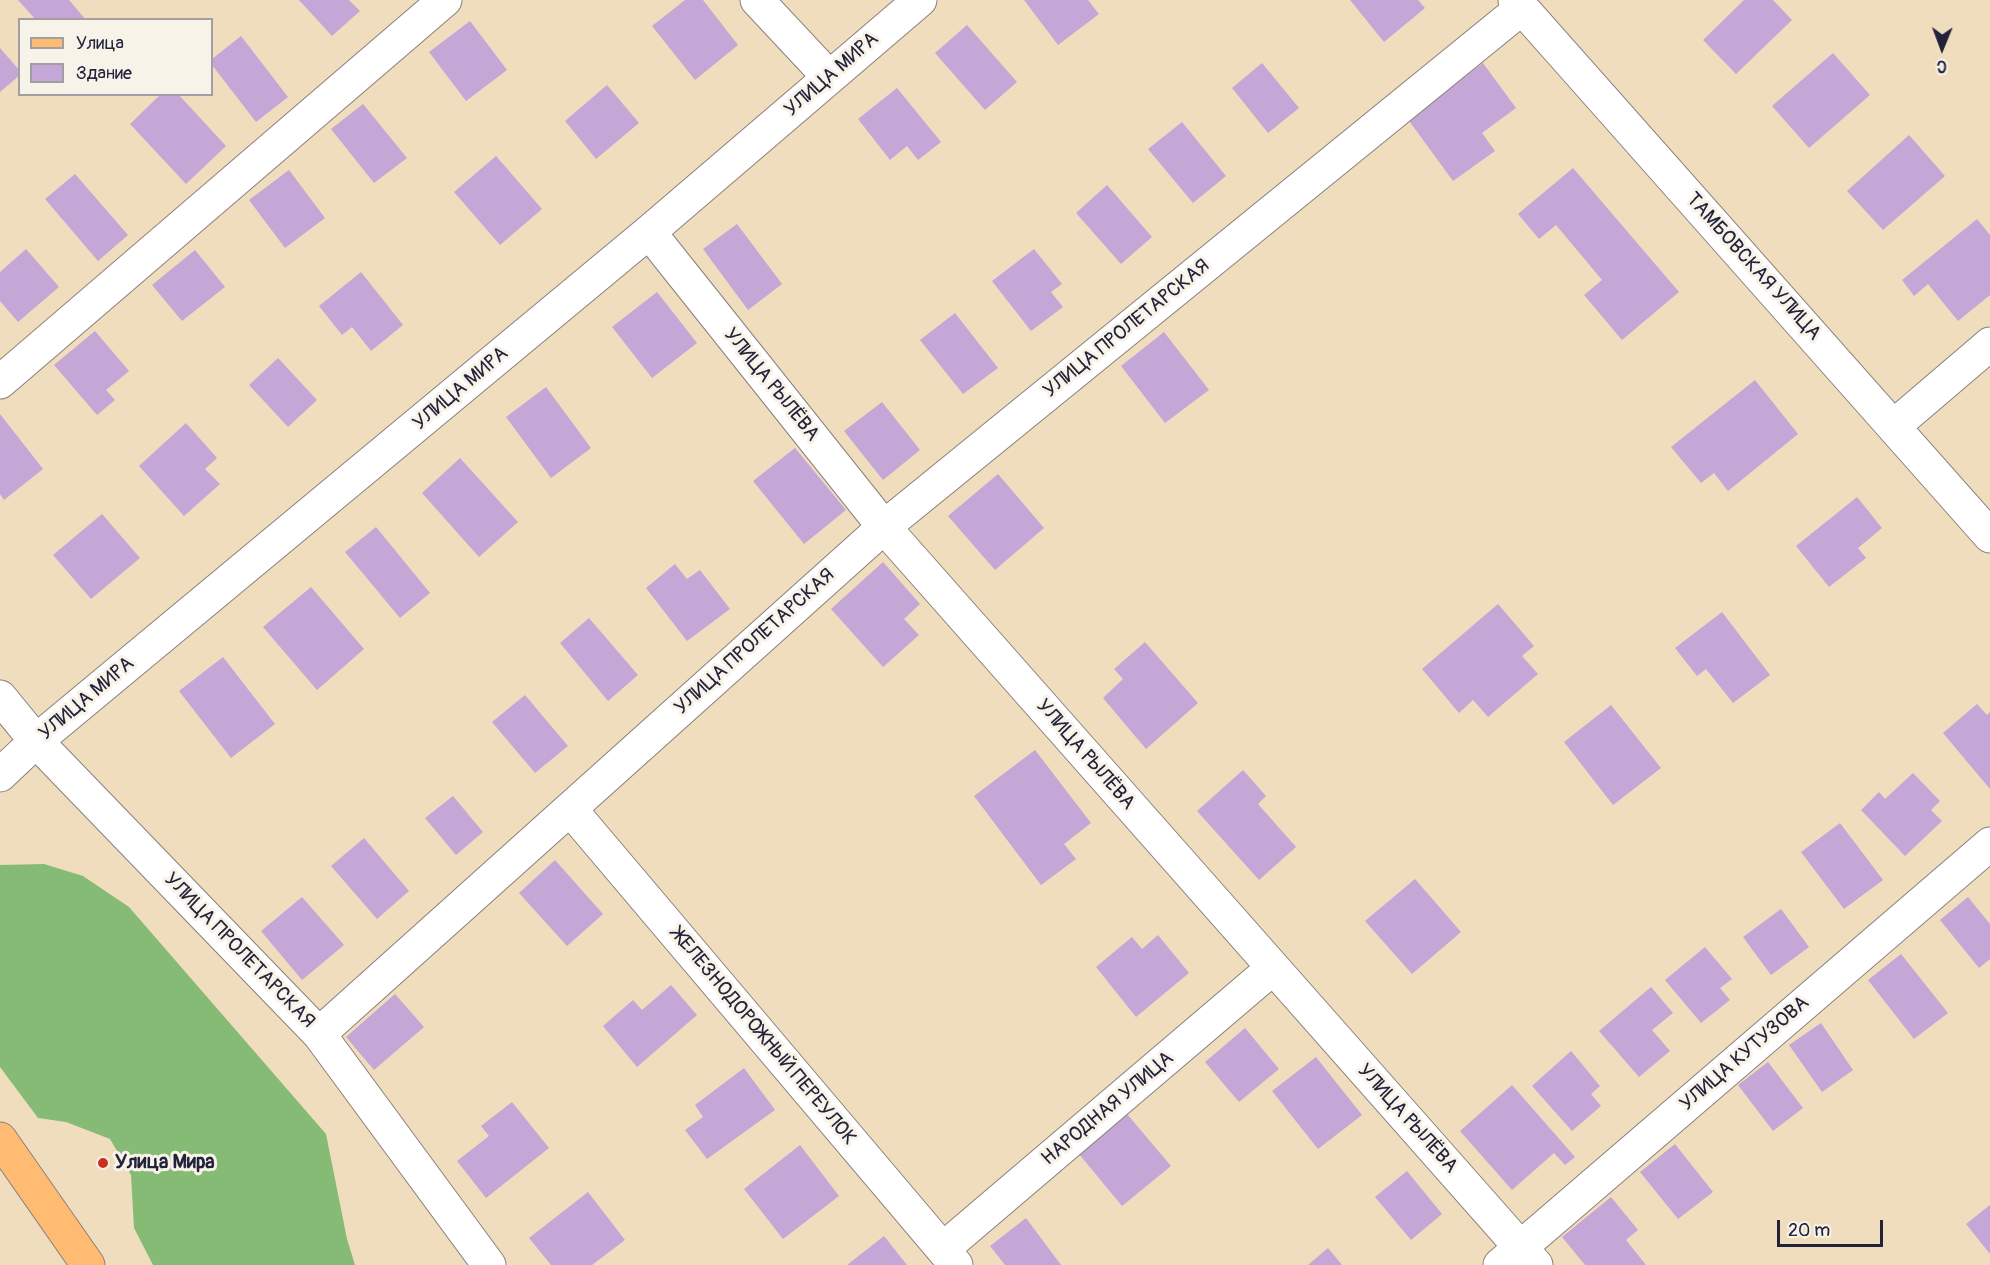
<!DOCTYPE html>
<html>
<head>
<meta charset="utf-8">
<style>
  body { margin:0 }
  #map { position:relative; width:1990px; height:1265px; overflow:hidden; background:#f0ddbe; font-family:Pangolin,sans-serif }
  canvas { display:block }
  .legend { position:absolute; left:18px; top:18px; width:195px; height:78px; box-sizing:border-box; background:#f7f3e8; border:2px solid #a29fa3; margin:0; padding:8px 10px; list-style:none; font-size:18px; color:#22223b }
  .legend li { display:flex; align-items:center; gap:12px; height:30px }
  .legend b { width:30px; border:2px solid #a29fa3 }
  .north { position:absolute; left:1912px; top:18px; width:60px; height:60px; -webkit-text-stroke:4px #f7f3e8; paint-order:stroke; rotate:181deg; font-size:16px; font-weight:700; line-height:24px; text-align:center; color:#22223b }
  .north::after { content:''; display:block; margin:auto; width:21px; height:27px; background:#22223b; clip-path:polygon(50% 0,100% 100%,50% 72%,0 100%) }
  .scale { position:absolute; left:1777px; top:1220px; width:106px; height:27px; box-sizing:border-box; border:3px solid #22223b; border-top:0; padding-left:8px; font-size:18px; line-height:21px; white-space:nowrap; color:#22223b; -webkit-text-stroke:4px #f7f3e8; paint-order:stroke }
</style>
</head>
<body>
<div id="map">
<canvas width="1990" height="1265"></canvas>
<ul class="legend">
<li><b style="height:8px;background:#ffbb71"></b>Улица</li>
<li><b style="height:16px;background:#c4a6d7"></b>Здание</li>
</ul>
<div class="north">С</div>
<div class="scale">20 m</div>
</div>
<script>
const g = document.querySelector('canvas').getContext('2d');
g.lineJoin = 'round';
function fill(path, color) { g.fillStyle = color; g.fill(path, 'evenodd'); }
const shape = rows => new Path2D(rows.map(r => 'M' + r).join(''));
function stroke(path, color, width, dash) { g.strokeStyle = color; g.lineWidth = width; g.lineCap = dash ? 'butt' : 'round'; g.setLineDash(dash || []); g.stroke(path); }
function label(font, color, halo, rows, align = 'center') {
  g.font = font + ' Pangolin,sans-serif'; g.lineWidth = 6; g.setLineDash([]); g.textBaseline = 'middle'; g.strokeStyle = halo; g.fillStyle = color; for (const [text, x, y, turn = 0] of rows) {
    g.save(); g.translate(x, y); g.rotate((+turn || 0) * Math.PI / 180); g.textAlign = isNaN(turn) ? turn : align; if (halo) g.strokeText(text, 0, 0); g.fillText(text, 0, 0); g.restore();
  }
}
fill(shape([
  [44,864,83,876,129,907,326,1134,347,1239,355,1265,153,1265,134,1228,131,1175,110,1139,66,1122,38,1118,0,1067,0,865]
]), '#86bb76');
fill(shape([
  [18,0,69,0,86,20,36,20],
  [299,0,349,0,360,11,332,36],
  [685,0,703,0,738,45,695,80,652,26],
  [1024,0,1088,0,1099,14,1058,45],
  [1350,0,1418,0,1425,8,1384,42],
  [1744,0,1773,0,1792,20,1736,74,1703,40],
  [470,21,507,70,466,101,429,52],
  [967,25,1017,82,985,110,935,53],
  [241,36,288,97,256,122,212,65,212,59],
  [0,48,20,71,20,75,0,92],
  [1833,53,1870,95,1809,148,1772,106],
  [1262,63,1299,108,1268,133,1232,88],
  [1483,63,1516,108,1482,133,1495,151,1453,181,1407,118],
  [607,85,639,123,596,159,565,121],
  [897,88,941,142,918,160,907,146,890,160,858,119],
  [161,94,178,94,226,146,186,184,130,124],
  [363,104,407,158,374,183,331,129],
  [1182,122,1226,176,1193,203,1148,149],
  [1909,135,1945,176,1883,230,1847,191],
  [496,156,542,209,500,245,454,192],
  [1573,168,1679,292,1622,340,1584,295,1602,280,1556,225,1539,239,1518,214],
  [289,170,325,218,285,248,249,200],
  [75,174,128,235,98,261,45,199],
  [1107,185,1152,237,1121,264,1076,213],
  [1977,219,1990,235,1990,295,1958,321,1928,284,1914,296,1902,280],
  [737,224,782,284,748,310,703,249],
  [26,249,59,287,18,322,0,301,0,272],
  [1034,249,1062,284,1051,292,1063,307,1031,331,992,281],
  [195,250,225,287,182,321,152,285],
  [361,272,403,325,371,351,352,327,342,335,319,306],
  [657,292,697,343,652,378,612,327],
  [955,313,998,368,963,394,920,340],
  [95,331,129,371,106,390,115,400,97,415,54,365],
  [1164,332,1209,390,1165,423,1121,366],
  [278,358,317,400,288,427,249,385],
  [1755,380,1798,434,1728,491,1714,473,1701,483,1671,447],
  [546,387,591,448,551,478,506,417],
  [882,402,920,450,883,480,844,431],
  [0,414,43,469,4,500,0,494],
  [186,423,217,458,205,469,220,484,184,516,139,466],
  [795,448,846,510,804,544,753,481],
  [460,458,518,522,479,557,422,493],
  [998,474,1044,528,995,570,948,516],
  [1857,497,1882,528,1858,548,1866,558,1829,587,1796,546],
  [102,514,140,558,91,599,53,555],
  [376,527,430,593,400,618,345,552],
  [883,562,920,604,904,619,919,635,883,667,831,609],
  [675,564,687,579,700,570,730,609,687,641,646,588],
  [311,587,364,649,317,690,263,627],
  [1498,604,1534,646,1522,656,1538,674,1488,717,1473,700,1459,713,1422,669],
  [1722,612,1770,675,1733,703,1706,669,1697,676,1675,648],
  [589,618,638,675,608,701,560,643],
  [1145,642,1198,703,1146,749,1103,698,1123,679,1114,669],
  [223,657,275,724,231,758,179,691],
  [525,695,568,746,535,773,492,722],
  [1977,704,1987,715,1990,712,1990,789,1943,733],
  [1611,705,1661,768,1613,805,1564,742],
  [1035,750,1091,823,1064,844,1076,859,1041,885,974,796],
  [1243,770,1266,796,1258,804,1296,847,1259,880,1197,811],
  [1913,773,1940,801,1931,810,1942,821,1905,856,1861,810,1879,792,1885,799],
  [453,796,483,832,456,855,425,818],
  [1840,823,1883,880,1844,909,1801,852],
  [364,838,409,891,377,919,331,866],
  [555,860,603,914,567,946,519,893],
  [1415,879,1461,932,1412,974,1365,921],
  [302,897,344,945,302,980,261,931],
  [1968,897,1990,924,1990,959,1979,968,1940,920],
  [1781,909,1809,947,1771,975,1743,937],
  [1158,935,1189,973,1136,1017,1096,967,1132,937,1142,949],
  [1705,947,1732,979,1720,988,1730,1000,1701,1023,1665,980],
  [1901,954,1948,1013,1914,1039,1868,980],
  [671,985,697,1015,637,1067,603,1026,633,1000,642,1010],
  [1651,987,1673,1013,1652,1030,1670,1051,1639,1077,1599,1031],
  [395,994,424,1027,374,1070,346,1037],
  [1821,1023,1853,1070,1822,1092,1789,1045],
  [1245,1028,1279,1069,1239,1102,1205,1062],
  [1571,1051,1600,1086,1591,1094,1601,1106,1572,1131,1532,1086],
  [1316,1057,1362,1115,1318,1149,1272,1091],
  [1768,1062,1803,1108,1773,1131,1738,1085],
  [744,1068,775,1110,707,1159,685,1130,703,1117,695,1105],
  [1512,1085,1575,1157,1565,1165,1554,1153,1512,1190,1460,1131],
  [512,1102,549,1148,486,1198,457,1161,489,1136,481,1126],
  [1127,1114,1171,1166,1122,1206,1079,1154],
  [1675,1144,1713,1192,1678,1219,1640,1172],
  [800,1145,839,1196,783,1239,744,1189],
  [1407,1171,1442,1214,1411,1240,1375,1197],
  [588,1192,625,1240,592,1265,551,1265,529,1238],
  [1611,1197,1638,1230,1626,1240,1646,1265,1585,1265,1562,1237],
  [1990,1205,1990,1254,1966,1224],
  [1026,1218,1061,1265,1005,1265,990,1246],
  [884,1236,907,1265,847,1265],
  [1328,1248,1342,1265,1308,1265]
]), '#c4a6d7');
const minor = shape([
  [757,0,829,77],
  [1515,0,1990,536],
  [649,232,884,527,1536,1265],
  [0,382,445,0],
  [1894,426,1990,344],
  [0,697,36,741,319,1034,884,527,1522,8],
  [0,775,36,741,649,232,920,0],
  [570,809,956,1265],
  [319,1034,489,1265],
  [943,1249,1273,968],
  [1500,1265,1990,844]
]);
const primary = shape([
  [0,1139,88,1265]
]);
stroke(minor, '#89807c', 35);
stroke(primary, '#89807c', 35);
stroke(minor, '#fff', 33);
stroke(primary, '#ffbb71', 33);
for (const [x, y, r, color] of [
  [103,1163,6,"#c8321e"]
]) { const dot = new Path2D(); dot.arc(x, y, r, 0, 2 * Math.PI); g.fillStyle = color; g.fill(dot); stroke(dot, '#f7f3e8', 2); }
label('20px', '#22223b', '#f7f3e8', [
  ["УЛИЦА МИРА",832,75,-41],
  ["ТАМБОВСКАЯ УЛИЦА",1753,267,48],
  ["УЛИЦА ПРОЛЕТАРСКАЯ",1127,329,-39],
  ["УЛИЦА РЫЛЁВА",771,385,51],
  ["УЛИЦА МИРА",461,389,-40],
  ["УЛИЦА ПРОЛЕТАРСКАЯ",755,642,-42],
  ["УЛИЦА МИРА",87,699,-40],
  ["УЛИЦА РЫЛЁВА",1085,755,49],
  ["УЛИЦА ПРОЛЕТАРСКАЯ",239,951,46],
  ["ЖЕЛЕЗНОДОРОЖНЫЙ ПЕРЕУЛОК",763,1037,50],
  ["УЛИЦА КУТУЗОВА",1745,1054,-41],
  ["НАРОДНАЯ УЛИЦА",1108,1109,-40],
  ["УЛИЦА РЫЛЁВА",1407,1119,48]
]);
label('bold 20px', '#22223b', '#f7f3e8', [
  ["Улица Мира",115,1163]
], 'left');
</script>
</body>
</html>
